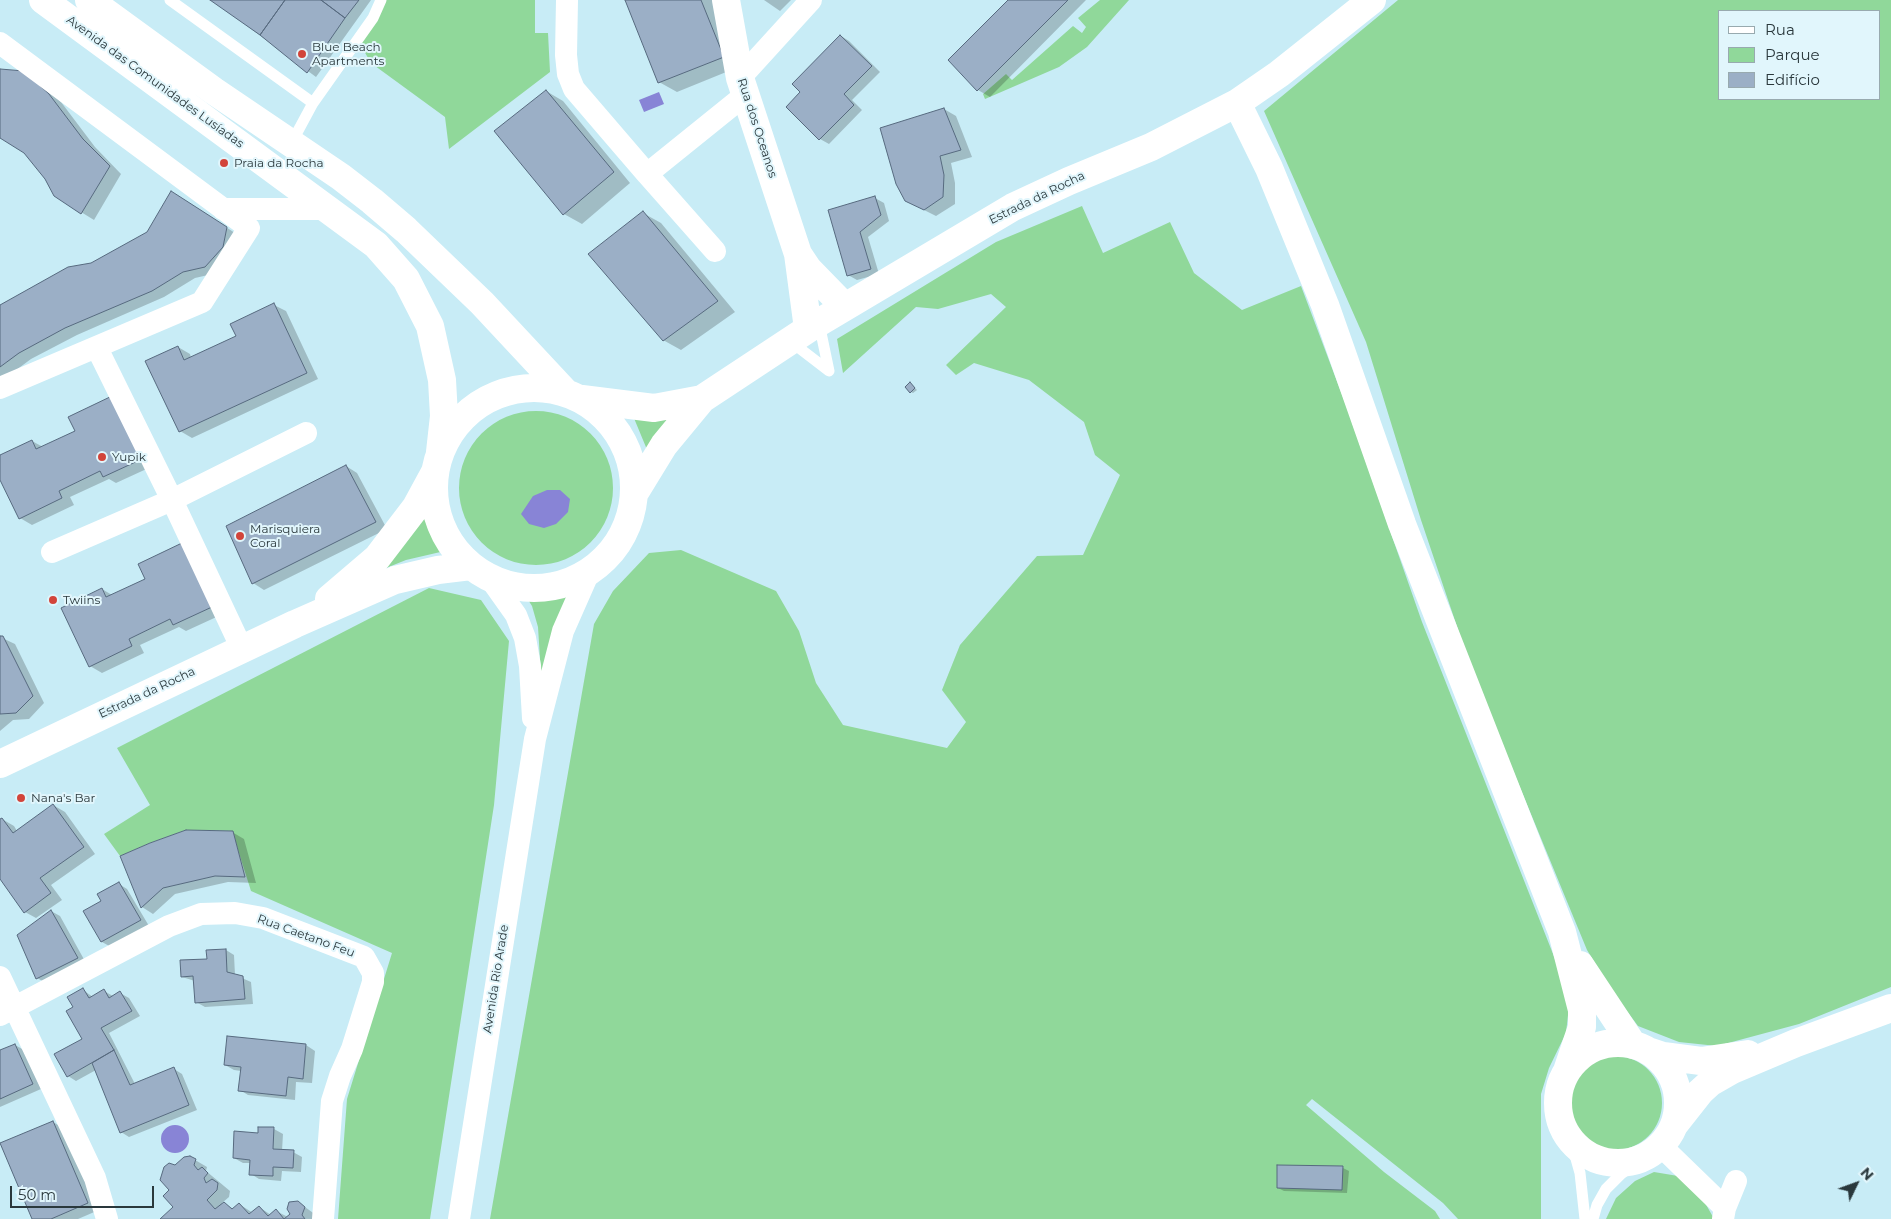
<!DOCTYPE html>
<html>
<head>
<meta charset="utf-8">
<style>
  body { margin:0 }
  #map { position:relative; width:1891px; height:1219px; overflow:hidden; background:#c8ecf6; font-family:Montserrat,sans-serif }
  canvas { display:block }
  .legend { position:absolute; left:1718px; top:10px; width:162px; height:90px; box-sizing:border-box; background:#e1f6fc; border:1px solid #98aaaf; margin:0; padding:6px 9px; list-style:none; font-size:15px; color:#2a383c }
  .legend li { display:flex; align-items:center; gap:10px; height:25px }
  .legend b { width:25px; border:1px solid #98aaaf }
  .north { position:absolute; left:1831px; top:1159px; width:50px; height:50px; -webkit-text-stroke:4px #e1f6fc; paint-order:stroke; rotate:48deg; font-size:14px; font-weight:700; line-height:20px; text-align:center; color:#2a383c }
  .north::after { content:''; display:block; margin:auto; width:18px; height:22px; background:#2a383c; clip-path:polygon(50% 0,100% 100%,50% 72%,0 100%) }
  .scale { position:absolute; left:10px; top:1186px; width:144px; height:22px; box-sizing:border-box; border:2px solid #2a383c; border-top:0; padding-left:6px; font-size:15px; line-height:18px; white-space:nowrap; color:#2a383c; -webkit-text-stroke:4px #e1f6fc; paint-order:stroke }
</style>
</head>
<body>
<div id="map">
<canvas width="1891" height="1219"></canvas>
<ul class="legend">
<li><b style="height:6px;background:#fff"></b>Rua</li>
<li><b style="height:14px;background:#90d89a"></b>Parque</li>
<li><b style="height:14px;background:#9bafc6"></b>Edifício</li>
</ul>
<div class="north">N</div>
<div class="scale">50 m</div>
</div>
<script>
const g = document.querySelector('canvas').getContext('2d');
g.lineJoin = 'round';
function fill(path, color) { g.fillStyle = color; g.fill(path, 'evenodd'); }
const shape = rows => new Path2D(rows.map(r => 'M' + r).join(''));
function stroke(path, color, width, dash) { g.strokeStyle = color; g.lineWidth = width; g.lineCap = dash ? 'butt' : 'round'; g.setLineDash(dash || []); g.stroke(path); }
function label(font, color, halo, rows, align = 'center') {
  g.font = font + ' Montserrat,sans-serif'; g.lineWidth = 4; g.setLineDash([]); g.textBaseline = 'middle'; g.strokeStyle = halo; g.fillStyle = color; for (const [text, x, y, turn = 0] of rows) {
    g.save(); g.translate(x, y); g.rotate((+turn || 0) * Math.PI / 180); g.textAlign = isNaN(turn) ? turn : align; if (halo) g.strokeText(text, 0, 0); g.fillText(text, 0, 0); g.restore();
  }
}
fill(shape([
  [385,0,535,0,535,33,548,33,550,72,449,149,445,117,371,63,360,44],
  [1100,0,1129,0,1087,47,1059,67,985,99,983,94,1006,74,1012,80,1073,26,1082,33,1086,27,1078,18],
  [1398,0,1891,0,1891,987,1799,1024,1717,1046,1679,1042,1638,1026,1614,994,1587,950,1472,671,1421,520,1366,342,1264,111],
  [1720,11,1880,11,1880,99,1720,99],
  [1082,206,1103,253,1170,222,1194,273,1242,310,1301,286,1347,408,1422,622,1570,997,1566,1033,1549,1068,1541,1094,1541,1219,1458,1219,1443,1203,1312,1099,1306,1105,1384,1172,1435,1211,1440,1219,490,1219,594,624,613,591,649,553,681,550,776,591,799,631,816,683,843,725,947,748,966,722,942,690,960,645,1037,556,1083,555,1120,475,1095,455,1084,422,1029,380,974,363,956,375,946,365,1006,307,991,294,938,309,916,307,843,373,837,339,996,242],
  [684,407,648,452,631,411],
  '459 488a77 77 0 1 1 154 0a77 77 0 1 1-154 0Z',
  [425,507,435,531,449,550,406,560,386,568],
  [429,588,481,600,509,641,494,805,430,1219,338,1219,347,1099,392,953,251,891,232,831,186,830,150,843,120,856,104,834,150,805,117,748],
  [571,588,541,675,538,627,532,606,523,592,540,593],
  '1568 1103a47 47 0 1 1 94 0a47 47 0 1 1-94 0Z',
  [1654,1172,1678,1176,1699,1192,1713,1217,1712,1219,1606,1219,1616,1198,1635,1181]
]), '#90d89a');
fill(shape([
  [659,92,664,104,644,112,639,100],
  [547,490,560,490,570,499,568,512,556,524,544,528,529,524,521,514,533,496],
  '161 1139a14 14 0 1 1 28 0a14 14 0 1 1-28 0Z'
]), '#8884d6');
fill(shape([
  [212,0,371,0,316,77],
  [626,0,714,0,741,66,677,92,659,82],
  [764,0,791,0,780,11],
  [1010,0,1086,0,990,97,978,90],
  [841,36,849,41,880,72,852,100,862,110,829,144,820,139,787,107,802,92],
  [0,70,36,79,61,102,95,147,121,174,94,220,55,196,46,178,25,152,0,137],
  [546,91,563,101,630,183,582,224,564,214],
  [944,109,956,116,972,157,951,163,955,183,955,204,936,216,918,207],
  [875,198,884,203,889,221,868,237,879,274,857,280,848,275,829,211],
  [183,199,238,235,217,273,195,278,164,297,77,335,31,359,0,382,0,306,68,268,91,264,148,233],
  [643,213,661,223,735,312,681,350,663,340],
  [274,305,286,311,318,379,192,438,180,431,178,347,190,354,191,358,238,336],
  [912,385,917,390,913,393,911,392],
  [76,431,153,466,116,483,109,479,70,497,74,505,32,525,20,518,0,477,0,457,32,441,43,447],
  [346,466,357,473,387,529,264,590,253,583],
  [140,565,223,614,186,631,179,627,140,645,144,653,102,673,90,666,102,589,112,595,147,579],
  [0,637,15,644,44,703,29,719,13,720,0,731],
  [53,805,65,812,95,854,51,885,62,900,36,918,25,912,0,877,0,821,2,819,14,826,17,831],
  [232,832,244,839,256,883,228,882,175,894,153,914,142,907,122,857],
  [119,884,127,889,149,926,111,947,102,942,85,911,103,901],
  [51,911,60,916,86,963,46,983,37,978],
  [226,950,234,955,235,975,251,982,253,1004,205,1007,196,1002,195,981,182,977],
  [83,990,93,997,104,991,113,996,120,993,129,998,140,1016,109,1033,135,1084,174,1069,182,1074,197,1110,129,1137,121,1132,96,1070,76,1081,68,1076,84,1039,74,1008],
  [228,1038,306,1045,315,1051,312,1083,296,1082,295,1100,248,1095,240,1090,241,1071,234,1070,225,1065],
  [15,1045,24,1050,41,1089,0,1107,0,1052],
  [53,1122,65,1129,99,1210,78,1219,33,1219],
  [259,1128,274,1129,283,1134,282,1151,293,1152,302,1157,301,1172,282,1171,281,1181,259,1179,251,1174,251,1163,243,1163,234,1158,259,1134],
  [190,1157,207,1167,206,1171,230,1191,229,1197,222,1203,234,1209,239,1204,253,1213,259,1207,271,1215,276,1211,288,1217,298,1202,316,1215,315,1219,162,1219,175,1207,170,1190,175,1167],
  [1279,1166,1343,1168,1349,1171,1347,1193,1284,1191,1278,1188]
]), '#0003');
const building = shape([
  [210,0,285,0,260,35,210,0],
  [285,0,321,0,345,18,307,73,260,35,285,0],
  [321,0,359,0,345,18,321,0],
  [625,0,701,0,724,57,658,83,625,0],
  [1008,0,1068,0,977,91,948,60,1008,0],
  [840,35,872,66,844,94,854,105,819,140,786,107,800,92,792,84,840,35],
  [0,69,24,71,49,94,83,139,110,166,81,214,54,196,45,179,24,153,0,138,0,69],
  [546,90,614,172,563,215,494,131,546,90],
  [944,108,961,150,940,156,944,175,943,197,924,210,905,201,896,184,880,128,944,108],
  [171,191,227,227,223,247,205,267,183,272,152,291,65,328,19,353,0,367,0,305,68,267,91,263,147,232,171,191],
  [875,196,881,215,860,232,871,269,847,276,828,210,875,196],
  [643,211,718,301,663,341,588,254,643,211],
  [274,303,307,373,179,432,145,361,178,346,184,360,236,336,230,324,274,303],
  [910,382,915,388,910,393,905,387,910,382],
  [112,396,142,459,103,477,100,471,59,491,62,498,19,519,0,480,0,455,32,440,36,449,75,431,68,417,112,396],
  [346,465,376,522,252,584,226,526,346,465],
  [182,543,212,607,173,625,170,619,129,639,132,646,89,667,61,608,102,588,106,597,145,579,138,564,182,543],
  [0,636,3,636,33,696,16,713,0,714,0,636],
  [53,804,84,847,40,878,51,893,24,913,0,879,0,819,2,818,13,833,53,804],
  [186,830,233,831,245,877,215,876,163,888,141,908,120,856,150,843,186,830],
  [119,882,141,920,101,942,83,911,101,901,97,894,119,882],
  [51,910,78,958,36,979,17,935,51,910],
  [226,949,227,972,243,976,245,999,195,1003,193,976,181,977,180,960,207,959,206,950,226,949],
  [83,988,89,998,104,989,109,998,120,991,132,1011,101,1028,114,1050,67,1077,54,1054,82,1039,66,1011,73,1007,67,997,83,988],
  [227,1036,306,1044,303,1079,288,1077,286,1096,238,1091,241,1067,224,1065,227,1036],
  [15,1044,33,1084,0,1099,0,1050,15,1044],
  [114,1050,130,1085,174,1067,189,1105,120,1133,92,1063,114,1050],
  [53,1121,88,1203,51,1219,32,1219,0,1143,53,1121],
  [258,1127,274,1127,273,1149,294,1150,293,1168,273,1167,273,1176,249,1175,250,1160,233,1158,234,1131,258,1133,258,1127],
  [190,1156,196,1159,194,1165,198,1170,202,1167,208,1173,204,1178,206,1183,212,1179,218,1183,217,1190,207,1200,215,1209,224,1202,232,1209,239,1203,249,1214,259,1206,268,1216,276,1209,284,1219,290,1214,287,1209,289,1202,298,1201,305,1207,302,1215,305,1219,160,1219,173,1207,163,1196,169,1190,160,1180,164,1167,169,1163,175,1165,184,1157,190,1156],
  [1277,1165,1343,1166,1342,1190,1277,1188,1277,1165]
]);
fill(building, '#9bafc6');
stroke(building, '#576a7f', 1);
stroke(shape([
  [170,0,313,103,373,18,381,0],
  [292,142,313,103],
  [790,341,829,371,819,323],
  [1571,1141,1580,1173,1585,1219],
  [1593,1219,1597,1205,1606,1189,1621,1174,1640,1160]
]), '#fff', 11);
stroke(shape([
  [567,0,566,55,568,74,574,89,647,174],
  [0,43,249,228,202,302,0,388],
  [740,78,811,0],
  [223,209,328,209],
  [715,251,647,174,745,95],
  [97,348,172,500,242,649],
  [52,552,172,500,306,433],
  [489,577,516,615,525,638,530,666,533,718],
  [0,977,95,1178,107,1219],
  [0,1015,169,926,201,914,235,913,263,918,364,957,373,973,373,982,352,1049,340,1076,332,1101,323,1219],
  [1661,1146,1725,1208,1723,1219],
  [1725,1208,1736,1181],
  [459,1219,535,739,563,631,589,572]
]), '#fff', 22);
stroke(shape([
  [43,0,376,245,406,279,430,326,442,380,444,416,440,452],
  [89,0,214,91,341,177,372,201,406,230,482,303,566,393],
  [726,0,740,78,798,254,808,329],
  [1237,103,1269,168,1325,305,1402,524,1562,932,1582,1010,1582,1027,1567,1071],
  [798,254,808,269,845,307],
  '434 488a100 100 0 1 1 200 0a100 100 0 1 1-200 0Z',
  [582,399,654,408,702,399],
  [634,494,664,445,702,399,808,329,1013,207,1069,181,1151,147,1237,103,1279,74,1372,0],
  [329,599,377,558,416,507,435,472],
  [0,764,295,624,395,580,438,570,471,566],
  [1580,965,1633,1045],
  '1558 1103a60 60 0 1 1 120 0a60 60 0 1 1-120 0Z',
  [1648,1051,1663,1056,1701,1061,1748,1054],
  [1674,1125,1700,1092,1711,1082,1732,1070,1796,1043,1891,1008]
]), '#fff', 28);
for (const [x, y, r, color] of [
  [302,54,5,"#d2443a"],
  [224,163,5,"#d2443a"],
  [102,457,5,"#d2443a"],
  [240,536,5,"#d2443a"],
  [53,600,5,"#d2443a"],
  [21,798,5,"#d2443a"]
]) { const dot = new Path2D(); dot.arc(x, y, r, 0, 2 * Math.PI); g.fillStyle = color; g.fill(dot); stroke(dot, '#e1f6fc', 2); }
label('12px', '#2a383c', '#e1f6fc', [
  ["Blue Beach",312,47],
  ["Apartments",312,61],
  ["Praia da Rocha",234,163],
  ["Yupik",112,457],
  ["Marisquiera",250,529],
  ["Coral",250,543],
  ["Twiins",63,600],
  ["Nana's Bar",31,798]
], 'left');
label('12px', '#2a383c', '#e1f6fc', [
  ["Avenida das Comunidades Lusíadas",155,82,36],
  ["Rua dos Oceanos",757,128,72],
  ["Estrada da Rocha",1037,198,-26],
  ["Estrada da Rocha",147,693,-25],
  ["Rua Caetano Feu",306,936,20],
  ["Avenida Rio Arade",496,979,-81]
]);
</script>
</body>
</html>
